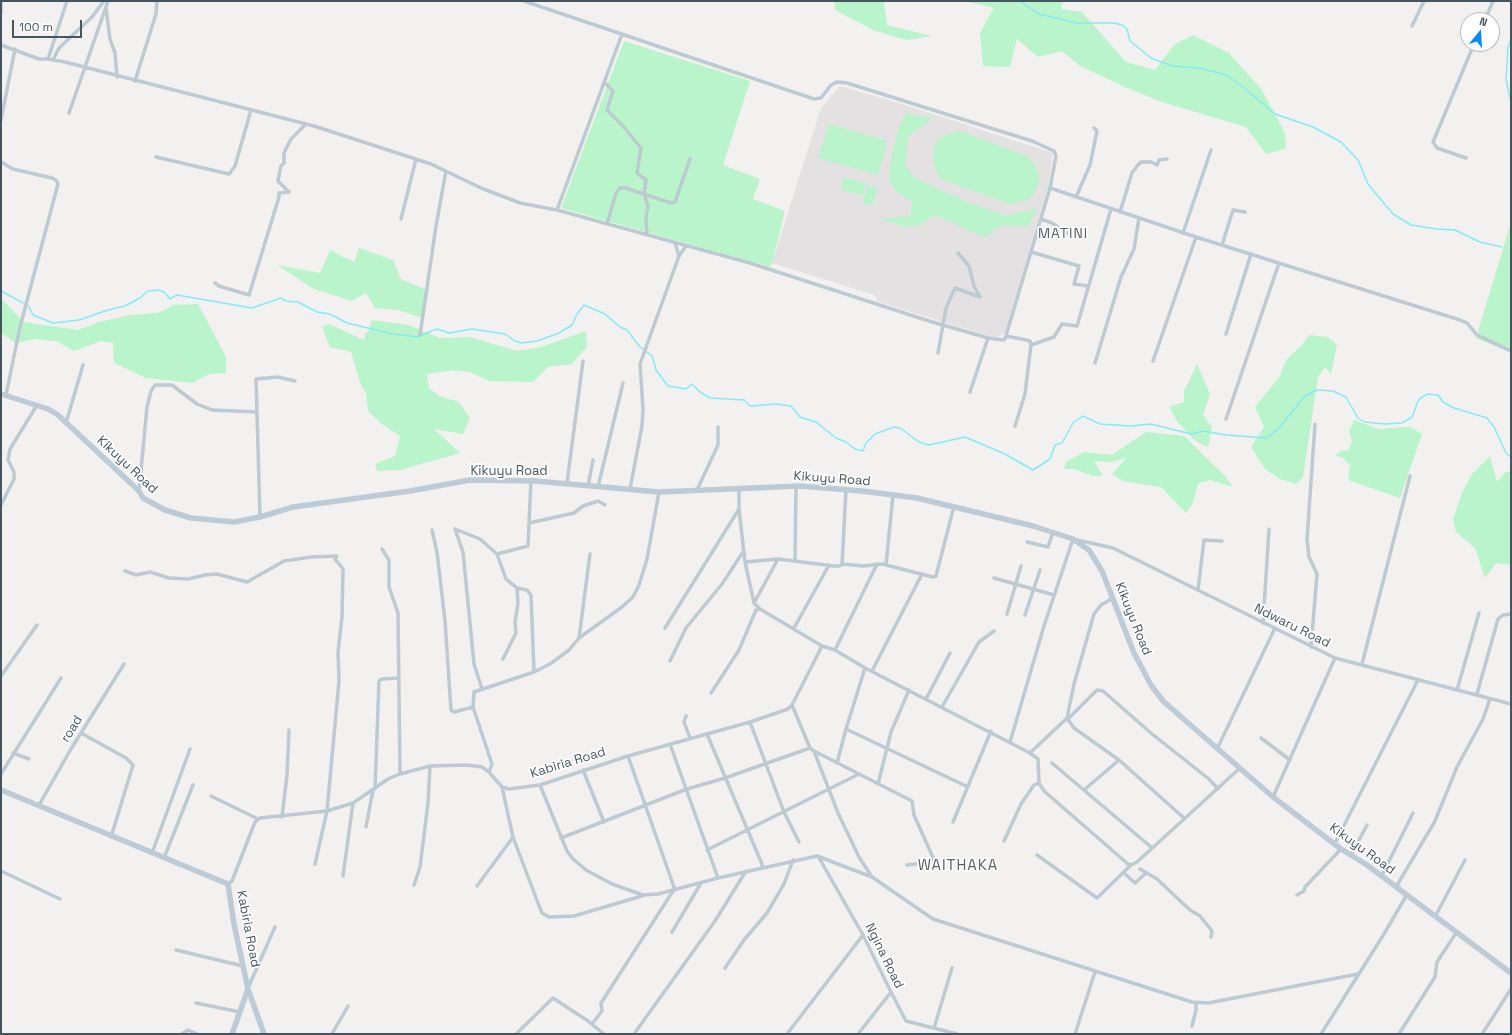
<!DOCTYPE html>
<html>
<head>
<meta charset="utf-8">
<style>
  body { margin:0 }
  #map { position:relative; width:1512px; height:1035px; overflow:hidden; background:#f3f0f0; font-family:"Space Grotesk",sans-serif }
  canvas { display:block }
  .frame { position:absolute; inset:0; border:2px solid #465660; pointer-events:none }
  .north { position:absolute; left:1460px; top:12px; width:40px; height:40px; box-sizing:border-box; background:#fff; border:1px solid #b5bbbf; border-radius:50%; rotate:18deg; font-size:11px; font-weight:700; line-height:16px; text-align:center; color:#465660 }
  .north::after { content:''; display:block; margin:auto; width:14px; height:18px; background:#058af8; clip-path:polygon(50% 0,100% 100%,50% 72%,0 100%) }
  .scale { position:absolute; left:12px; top:20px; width:70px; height:18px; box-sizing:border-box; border:2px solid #465660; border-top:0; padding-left:5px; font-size:12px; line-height:14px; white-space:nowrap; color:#465660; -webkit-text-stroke:3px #fff; paint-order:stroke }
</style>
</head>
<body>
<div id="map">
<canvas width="1512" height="1035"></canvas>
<div class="frame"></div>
<div class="north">N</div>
<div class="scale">100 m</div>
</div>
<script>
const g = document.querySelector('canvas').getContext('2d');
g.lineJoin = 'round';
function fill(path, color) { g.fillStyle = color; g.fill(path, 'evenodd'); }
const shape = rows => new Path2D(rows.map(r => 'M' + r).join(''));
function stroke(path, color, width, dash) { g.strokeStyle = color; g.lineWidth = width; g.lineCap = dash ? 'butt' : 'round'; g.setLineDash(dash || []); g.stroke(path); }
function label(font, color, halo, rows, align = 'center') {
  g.font = font + ' "Space Grotesk",sans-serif'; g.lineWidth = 3.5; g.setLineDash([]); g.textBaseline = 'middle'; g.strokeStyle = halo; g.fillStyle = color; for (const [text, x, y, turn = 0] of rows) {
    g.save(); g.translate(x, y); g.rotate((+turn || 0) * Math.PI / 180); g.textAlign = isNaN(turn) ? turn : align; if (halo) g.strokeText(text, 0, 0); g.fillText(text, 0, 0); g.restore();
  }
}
fill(shape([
  [840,86,899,103,1053,153,1048,188,1005,333,995,338,876,301,877,297,874,295,772,263,821,108]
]), '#e4e1e2');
fill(shape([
  [834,1,884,1,887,25,932,36,906,40,873,30,835,10],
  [965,1,1063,1,1061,9,1082,12,1126,62,1155,70,1174,45,1193,35,1229,53,1262,90,1285,133,1286,149,1266,154,1246,127,1162,102,1125,87,1080,66,1062,51,1038,57,1017,39,1010,67,983,66,980,33,994,8],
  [624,41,750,81,723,165,760,179,753,199,785,211,771,267,561,208],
  [906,113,932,118,924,125,908,136,905,165,915,178,965,201,1006,216,1035,209,1039,205,1028,226,1003,225,984,237,935,215,919,225,905,227,882,219,910,216,913,201,897,193,889,180,892,153,901,122],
  [829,124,887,141,878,175,818,158],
  [960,131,1025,155,1034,163,1038,173,1039,183,1034,194,1028,200,1015,204,1009,204,941,179,937,174,933,162,934,147,938,140,945,135],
  [844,177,865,183,863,195,841,190],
  [867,185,878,188,872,205,863,203],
  [1511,222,1511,353,1476,338],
  [359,248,393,260,401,279,429,291,422,318,398,310,375,308,366,293,352,301,314,289,277,265,320,273,330,250,354,262],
  [1,298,24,322,78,330,99,322,130,315,158,313,174,305,198,304,226,357,226,373,209,374,192,383,146,378,114,363,113,343,101,341,74,351,56,341,35,339,16,343,1,333],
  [372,320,408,325,440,338,470,337,517,351,541,347,586,331,587,347,572,364,548,367,533,382,489,381,470,372,453,370,427,374,429,388,439,396,459,402,470,418,463,434,434,429,460,453,400,470,377,471,375,464,395,456,400,436,383,425,368,411,366,393,361,385,351,352,330,347,322,327,329,324,364,340,366,332,368,332],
  [1309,335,1328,337,1337,345,1331,374,1325,367,1318,377,1303,478,1296,484,1280,479,1265,469,1251,447,1264,427,1255,407,1280,376,1286,360,1303,344],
  [1197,364,1210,394,1203,415,1212,427,1208,447,1194,440,1177,421,1169,407,1184,402,1184,391],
  [1354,420,1378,429,1410,427,1422,434,1400,498,1348,480,1350,465,1345,461,1344,458,1335,455,1342,450,1348,451,1352,441,1349,432],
  [1146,432,1184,436,1225,476,1233,487,1210,480,1198,483,1193,503,1186,513,1161,487,1123,481,1112,474,1126,458,1111,462,1094,461,1103,476,1093,476,1074,469,1064,469,1066,462,1084,452,1112,455],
  [1490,456,1497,482,1506,472,1511,471,1511,565,1496,563,1485,578,1475,548,1456,532,1453,519,1462,493,1472,474]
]), '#baf4ca');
stroke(shape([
  [1020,1,1039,14,1077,23,1114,23,1122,25,1127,29,1130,41,1151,58,1172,66,1199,68,1226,75,1242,86,1275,114,1313,127,1341,142,1358,160,1368,184,1393,214,1411,225,1437,229,1455,230,1480,242,1502,247],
  [1511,39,1508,47,1506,80,1511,102],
  [1,291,23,303],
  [28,305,33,315,53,323,79,320,108,310,125,306,140,298,148,291,158,290,164,292,170,299,177,295,252,308,281,298,286,301,298,302,317,312,330,314,347,323,393,334,417,337,437,329,449,333,472,329,505,334,515,341,521,343,537,341,559,333,572,325,577,314,584,305,605,314,620,327,627,330,640,347,652,356,656,370,668,386,686,389,692,384,700,392,710,398,744,400,750,406,777,404,791,406,800,417,816,422,836,438,846,442,855,449,863,451,866,443,875,434,894,427,900,428,919,442,929,445,965,437,1005,454,1033,470,1050,459,1055,445,1062,443,1073,423,1083,416,1100,424,1131,426,1151,424,1191,434,1203,431,1226,435,1267,438,1280,427,1304,397,1317,390,1333,391,1346,397,1358,418,1364,422,1385,424,1402,423,1412,417,1419,399,1428,394,1438,395,1443,402,1454,408,1487,418,1494,427,1506,453,1511,457]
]), '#83ebf6', 1.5);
stroke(shape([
  [524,1,814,99,821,98,831,85,837,82,847,83,1032,141,1054,151,1056,156,1050,188],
  [106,8,110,39,115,53,117,77],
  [1,13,1,1],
  [1485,20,1493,1],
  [1412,26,1424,1],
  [622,34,557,210,750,263,929,321,988,338,1003,340,1005,339,1050,188,1196,237,1460,320,1467,323,1477,335,1511,351],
  [1,45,39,59,48,59,65,62,314,126,431,164,481,188,520,203,557,210],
  [48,59,67,1],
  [53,60,59,48,92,17,104,1],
  [135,81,156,14,157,1],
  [604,82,613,91,607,110,622,125,641,148,637,173,646,180,644,194,648,206,646,217,647,235],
  [69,113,108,1],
  [1,120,15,49],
  [156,157,229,174,235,166,251,110],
  [1466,158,1437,148,1433,142,1474,44],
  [1,162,13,169,52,178,56,180,58,184,20,327,6,395],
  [1076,197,1090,165,1097,131,1094,128],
  [1120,212,1132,173,1138,165,1141,162,1151,162,1157,165,1159,160,1167,159],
  [401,219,416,159],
  [1041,219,1052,223,1070,235],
  [607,224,616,193,620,188,626,188,671,203,675,202,690,159],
  [1183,233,1211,150],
  [675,243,679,256],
  [1222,245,1233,210,1245,212],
  [1031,252,1079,266,1074,284,1088,286],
  [215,283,219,286,249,295,279,197,279,193,289,192,278,181,281,166,284,163,284,153,291,139,306,124],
  [1226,334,1251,254],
  [420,335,436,226,446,171],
  [1006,336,1026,340,1030,341,1031,345,1025,394,1015,426],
  [1031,345,1054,337,1062,324,1077,326,1111,209],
  [938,353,946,308,955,288,980,297,974,286,969,266,958,253],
  [1153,361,1196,237],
  [1095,363,1121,277,1134,249,1139,218],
  [970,392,988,338],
  [1226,419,1279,263],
  [66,423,83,365],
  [567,483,583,361],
  [588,486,593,460],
  [598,487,623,383],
  [630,489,642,426,643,409,640,364,679,256,686,246],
  [697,490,718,445,718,427],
  [739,490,739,509,745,562,754,603,760,609,822,646,835,650,865,668,1030,753,1038,759,1039,783,1044,791,1128,864,1131,865,1137,862,1240,768],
  [139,491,147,407,151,391,155,385,172,385,197,404,212,410,257,412],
  [1,505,14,479,14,472,8,460,10,449,37,405],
  [260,517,256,379,278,377,295,381],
  [529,523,574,513,583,506,598,501,605,505],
  [455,529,463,552,474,664,482,689],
  [455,529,480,539,497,554,528,546,531,480],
  [432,530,437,552,445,621,451,710,454,712,473,707],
  [1027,542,1048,547,1053,532],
  [382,549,389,560,389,587,398,613,400,774],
  [497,554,506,579,517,588,527,590,531,595,534,672],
  [795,560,796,487],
  [745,562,778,559,834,566,839,566,843,564,863,566,882,564,933,577,936,576,954,506],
  [842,565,846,490],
  [886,565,893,495],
  [125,571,136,575,150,572,169,578,188,579,205,575,217,574,247,582,284,561,311,557,337,556,335,559,343,569,342,617,338,652,339,681,327,811,315,864],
  [994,578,1054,595],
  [1198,590,1204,540,1222,541],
  [754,603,778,559],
  [1007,614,1021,566],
  [1025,615,1040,570],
  [1263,623,1269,529],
  [665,628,739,509],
  [794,628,829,565],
  [579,638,590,554],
  [1311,647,1317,574,1309,557,1307,540,1315,424],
  [835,650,877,564],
  [503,659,516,633,515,622,518,603,517,588],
  [670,661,686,628,722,584,743,552],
  [1362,664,1410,476],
  [865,668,846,729,968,787],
  [872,671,922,574],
  [1,676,37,625],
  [1457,690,1479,613],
  [711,693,739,650,756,610,760,609],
  [1477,694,1498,619,1503,615,1511,614],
  [926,699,950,653],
  [792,705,810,748,814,751,838,813,859,857,872,877],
  [942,707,979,642,994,631],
  [686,716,684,722,690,738],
  [1067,718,1074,728,1119,760,1184,818],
  [1067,720,1097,690,1103,691,1152,734,1209,779,1218,789],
  [750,722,784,812,799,842],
  [81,733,126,758,133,765,111,837],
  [707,734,762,864,762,868],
  [1261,738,1290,760],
  [1010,742,1044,626,1073,539,1113,548,1335,658,1511,704],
  [670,744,718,878],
  [1218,747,1275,628],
  [814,751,912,801,914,815,935,862,907,865],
  [13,753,29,759],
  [1030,753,1067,718,1074,684,1094,614,1101,605,1113,598],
  [628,756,675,890],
  [837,763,846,729],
  [1052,763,1151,847],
  [583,770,604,822],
  [489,772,492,764,473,707,474,692,534,672,550,664,569,650,579,638,622,607,633,597,639,585,647,559,659,492],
  [1,774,61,678],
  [878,784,891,732,909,690],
  [540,785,567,851,573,859,586,870,612,884,643,895,658,894,718,878,817,856,872,877,933,919,1192,1002,1208,1003,1358,974],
  [375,789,379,681,382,679,398,678],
  [1084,790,1119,760],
  [211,796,258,819],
  [1273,797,1335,658],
  [39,805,71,749,124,664],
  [282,817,287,775,289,730],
  [953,822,991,731],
  [366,827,373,790],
  [513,837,538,903,542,913,549,917,574,916,642,896],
  [561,838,687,789,725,778,810,748],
  [1004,841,1021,804,1034,785,1039,783],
  [1335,843,1418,680],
  [707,850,859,774],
  [152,853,190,749],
  [1037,855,1097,898,1131,865],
  [1351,855,1367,825],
  [818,856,863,935,891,992,906,1021,957,1034],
  [164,858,193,785],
  [1140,869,1157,879,1190,910,1200,916,1212,931,1211,937],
  [1,871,60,899],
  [1124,873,1135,883,1145,874],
  [343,876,353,803],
  [1381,877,1413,813],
  [228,884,232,881,255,822,260,818,327,811,353,803,388,779,400,774,430,766,467,765,482,767,489,772,502,787,509,789,540,785,628,756,750,722,788,709,792,705,822,646],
  [414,885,420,867,428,803,430,766],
  [477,886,513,837,502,787],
  [1396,887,1435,821,1457,767,1483,719,1490,699],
  [1297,895,1304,891,1305,887,1341,849],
  [1435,917,1465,860],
  [672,932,701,883],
  [176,950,243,966],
  [725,968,744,940,767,913,784,884,793,860],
  [248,988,275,927],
  [196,1003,240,1012],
  [592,1024,602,1011,601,1003,673,891],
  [1192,1026,1196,1010,1196,1003],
  [934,1028,952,968],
  [182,1034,188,1030,197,1034],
  [332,1034,348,1006],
  [516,1034,553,998,588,1021,604,1034],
  [634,1034,715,921,746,871],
  [787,1034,863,935],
  [858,1034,891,992],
  [1075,1034,1095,972],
  [1321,1034,1384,934,1406,896],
  [1399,1034,1435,977,1437,962,1456,933],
  [1482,1034,1511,989]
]), '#bccad1', 3.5);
stroke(shape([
  [1,394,48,409,58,415,106,460,139,491,143,498,165,510,191,518,234,522,260,517,293,507,410,491,470,480,535,481,659,492,800,486,862,491,917,498,1033,526,1073,539,1089,550,1102,571,1134,653,1151,685,1163,701,1273,797,1341,849,1367,865,1511,973],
  [1,790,228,884,234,924,248,989,264,1034],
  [232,1034,248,989]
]), '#bccbd6', 5.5);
label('13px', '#465660', '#fff', [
  ["Kikuyu Road",127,465,43],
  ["Kikuyu Road",509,471],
  ["Kikuyu Road",832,479,4],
  ["Kikuyu Road",1133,619,68],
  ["Ndwaru Road",1292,626,26],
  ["road",72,729,-58],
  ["Kabiria Road",568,763,-17],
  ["Kikuyu Road",1362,849,36],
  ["Kabiria Road",248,929,79],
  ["Ngina Road",884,956,64]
]);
g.letterSpacing = '1px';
label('14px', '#5c6166', '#fff', [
  ["MATINI",1063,234]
]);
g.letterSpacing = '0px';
g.letterSpacing = '1px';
label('15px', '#5c6166', '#fff', [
  ["WAITHAKA",958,866]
]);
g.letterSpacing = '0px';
</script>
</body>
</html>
